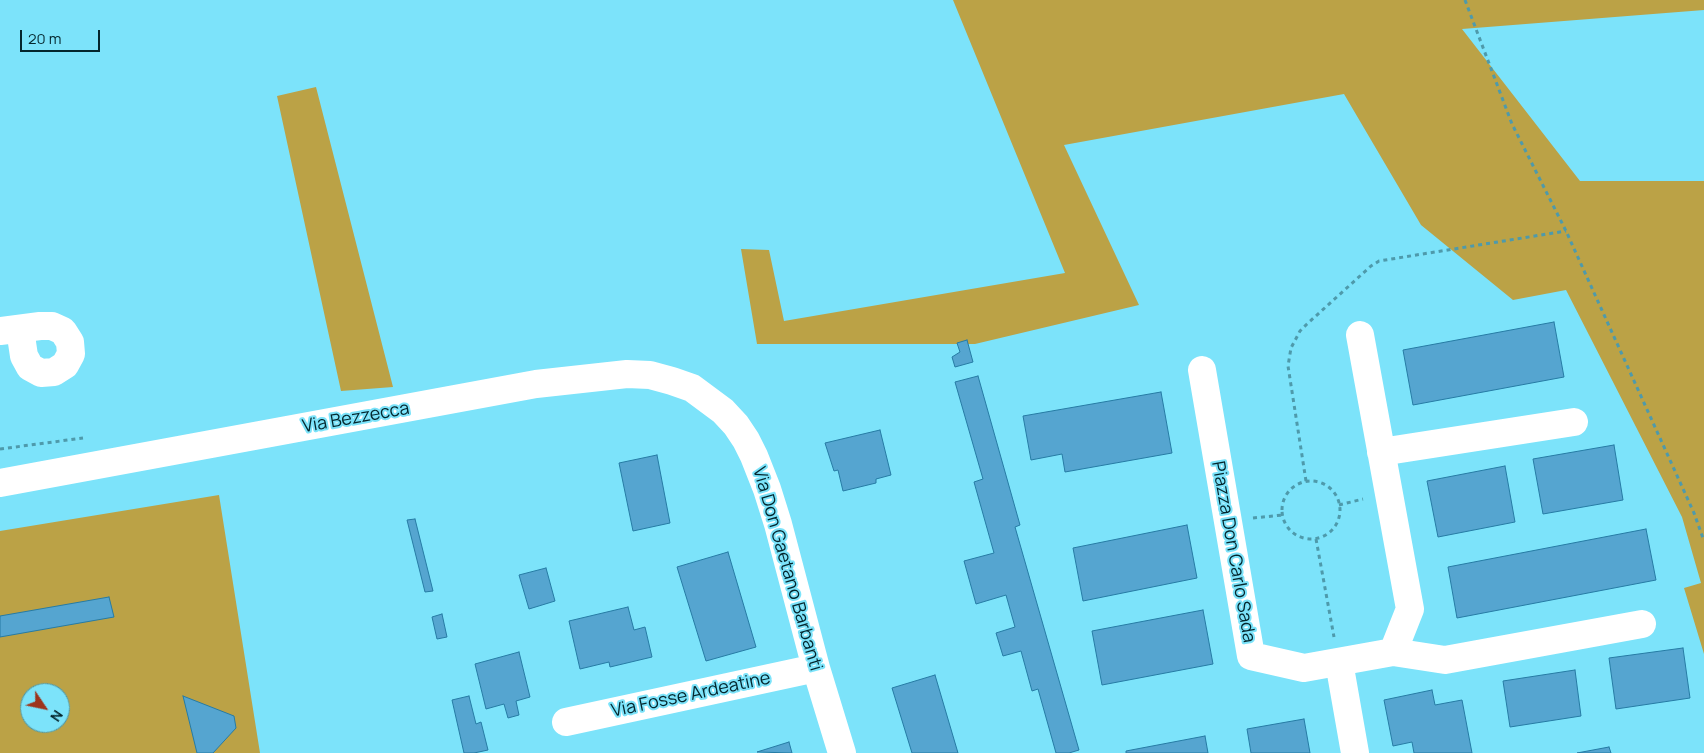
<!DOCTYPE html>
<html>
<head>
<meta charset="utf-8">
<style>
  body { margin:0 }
  #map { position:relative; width:1704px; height:753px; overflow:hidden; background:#7ce3fa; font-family:Manrope,sans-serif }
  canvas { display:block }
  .north { position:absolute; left:20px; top:683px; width:50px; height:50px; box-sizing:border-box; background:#7ce3fa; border:1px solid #4c97a8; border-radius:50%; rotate:124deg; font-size:14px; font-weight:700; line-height:20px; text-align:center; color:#04262d }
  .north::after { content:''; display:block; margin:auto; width:18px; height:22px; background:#9d341c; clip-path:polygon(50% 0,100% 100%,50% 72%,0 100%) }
  .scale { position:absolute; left:20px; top:30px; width:80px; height:22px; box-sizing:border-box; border:2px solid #04262d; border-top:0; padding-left:6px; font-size:15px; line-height:18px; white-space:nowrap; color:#04262d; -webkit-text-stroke:4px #7ce3fa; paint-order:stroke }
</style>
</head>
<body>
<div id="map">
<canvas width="1704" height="753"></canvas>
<div class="north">N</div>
<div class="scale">20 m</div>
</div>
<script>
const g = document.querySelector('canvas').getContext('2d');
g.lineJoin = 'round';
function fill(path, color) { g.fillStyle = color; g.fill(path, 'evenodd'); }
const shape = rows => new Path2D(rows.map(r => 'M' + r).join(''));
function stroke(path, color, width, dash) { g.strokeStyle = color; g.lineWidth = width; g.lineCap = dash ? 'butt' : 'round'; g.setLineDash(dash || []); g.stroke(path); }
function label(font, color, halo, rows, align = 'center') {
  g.font = font + ' Manrope,sans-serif'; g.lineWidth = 4; g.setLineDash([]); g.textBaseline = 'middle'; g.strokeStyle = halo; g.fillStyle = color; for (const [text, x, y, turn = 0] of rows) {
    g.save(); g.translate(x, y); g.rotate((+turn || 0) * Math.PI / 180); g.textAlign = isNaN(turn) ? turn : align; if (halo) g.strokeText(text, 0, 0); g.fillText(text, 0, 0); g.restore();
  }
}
fill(shape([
  [953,0,1704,0,1704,10,1462,29,1580,181,1704,181,1704,654,1684,588,1701,583,1682,517,1566,290,1513,300,1421,225,1344,94,1064,145,1139,305,975,344,757,344,741,249,769,250,784,321,1065,273],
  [316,87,393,387,341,391,277,96],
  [219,495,260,753,0,753,0,531],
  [30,693,60,693,60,723,30,723]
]), '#bba246');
const building = shape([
  [1554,322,1564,377,1413,405,1403,350,1554,322],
  [967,340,973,362,955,367,952,357,960,352,957,343,967,340],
  [978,376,1020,525,1015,527,1079,750,1069,753,1056,753,1038,689,1032,691,1021,651,1003,656,996,633,1015,627,1006,595,976,604,964,561,994,553,974,482,983,479,955,382,978,376],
  [1161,392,1172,453,1065,472,1062,454,1031,460,1023,416,1161,392],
  [880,430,891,475,876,479,876,483,843,491,838,470,834,471,825,443,880,430],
  [1614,445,1623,500,1543,514,1533,459,1614,445],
  [657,455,670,523,633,531,619,463,657,455],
  [1505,466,1515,522,1438,537,1427,481,1505,466],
  [415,519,433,591,425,592,407,520,415,519],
  [1187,525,1197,578,1083,601,1073,548,1187,525],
  [1646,529,1656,580,1457,618,1448,567,1646,529],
  [728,552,756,647,706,661,677,567,728,552],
  [546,568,555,601,529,609,519,575,546,568],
  [109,597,114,617,0,637,0,616,109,597],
  [628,607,634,630,645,627,652,657,610,667,609,662,580,669,569,621,628,607],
  [1203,610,1213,664,1102,685,1092,631,1203,610],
  [442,614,447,637,437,639,432,617,442,614],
  [1683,648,1690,698,1616,709,1609,658,1683,648],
  [519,652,530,697,516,701,519,715,508,718,504,704,486,709,475,664,519,652],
  [1575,670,1581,716,1510,727,1503,681,1575,670],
  [935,675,958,753,912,753,892,688,935,675],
  [1432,690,1435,705,1462,700,1472,753,1414,753,1412,742,1393,746,1384,700,1432,690],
  [183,696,234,716,236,728,213,753,197,753,183,696],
  [469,696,476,724,481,722,488,750,474,753,464,753,452,700,469,696],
  [1304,719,1310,753,1251,753,1247,729,1304,719],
  [1205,736,1208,753,1126,753,1126,751,1205,736],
  [789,742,792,753,757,752,789,742],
  [1609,747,1611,753,1577,753,1609,747]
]);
fill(building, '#55a5d0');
stroke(building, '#267ba4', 1);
stroke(shape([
  [1465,0,1512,124,1566,231,1694,513,1704,541],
  [0,449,83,438],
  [1306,481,1288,366,1291,348,1300,331,1307,324,1371,266,1379,261,1566,231],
  '1282 510a29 29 0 1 1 58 0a29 29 0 1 1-58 0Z',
  [1339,505,1363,499],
  [1253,518,1283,515],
  [1316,539,1334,637]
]), '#4e9aab', 3, [4, 4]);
stroke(shape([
  [0,331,40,326,52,326,63,331,70,342,71,354,65,365,54,372,41,373,30,367,24,356,20,329],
  [1202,370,1251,656,1304,668,1393,652,1410,609,1360,335],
  [1381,452,1574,422],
  [0,483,536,384,627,374,650,375,672,381,692,388,723,411,736,425,746,440,754,456,767,489,778,524,816,668,842,753],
  [1393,652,1445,660,1642,624],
  [1339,662,1355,753],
  [566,722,816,668]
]), '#fff', 28);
label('18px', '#04262d', '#7ce3fa', [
  ["Via Bezzecca",356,418,-10],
  ["Piazza Don Carlo Sada",1233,552,80],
  ["Via Don Gaetano Barbanti",787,569,74],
  ["Via Fosse Ardeatine",691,695,-12]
]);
</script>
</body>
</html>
